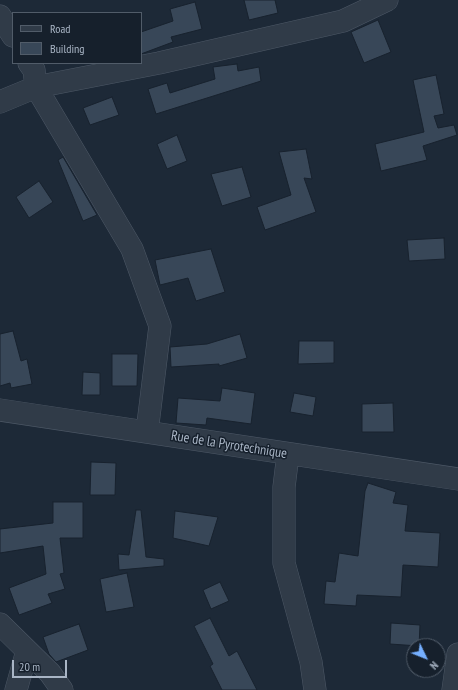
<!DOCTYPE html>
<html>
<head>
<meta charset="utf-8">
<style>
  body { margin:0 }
  #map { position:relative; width:458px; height:690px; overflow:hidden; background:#1d2937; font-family:"PT Sans Narrow",sans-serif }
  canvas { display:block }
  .legend { position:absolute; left:12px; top:12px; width:130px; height:52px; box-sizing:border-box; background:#16202c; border:1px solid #515c69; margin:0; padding:5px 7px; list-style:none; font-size:12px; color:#a9b5c5 }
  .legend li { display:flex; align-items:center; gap:8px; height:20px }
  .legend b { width:20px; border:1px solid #515c69 }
  .north { position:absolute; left:406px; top:638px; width:40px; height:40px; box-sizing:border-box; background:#16202c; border:1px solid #515c69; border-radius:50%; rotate:133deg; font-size:11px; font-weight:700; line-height:16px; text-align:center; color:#a9b5c5 }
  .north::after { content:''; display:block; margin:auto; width:14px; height:18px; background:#75afff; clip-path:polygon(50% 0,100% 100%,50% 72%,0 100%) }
  .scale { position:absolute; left:12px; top:660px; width:55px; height:18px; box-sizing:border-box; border:2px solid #a9b5c5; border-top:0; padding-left:5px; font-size:12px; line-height:14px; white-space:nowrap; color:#a9b5c5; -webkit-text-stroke:3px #16202c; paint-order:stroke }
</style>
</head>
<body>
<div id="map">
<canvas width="458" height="690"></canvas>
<ul class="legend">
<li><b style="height:5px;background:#303b48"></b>Road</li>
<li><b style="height:11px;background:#384758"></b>Building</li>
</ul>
<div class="north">N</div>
<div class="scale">20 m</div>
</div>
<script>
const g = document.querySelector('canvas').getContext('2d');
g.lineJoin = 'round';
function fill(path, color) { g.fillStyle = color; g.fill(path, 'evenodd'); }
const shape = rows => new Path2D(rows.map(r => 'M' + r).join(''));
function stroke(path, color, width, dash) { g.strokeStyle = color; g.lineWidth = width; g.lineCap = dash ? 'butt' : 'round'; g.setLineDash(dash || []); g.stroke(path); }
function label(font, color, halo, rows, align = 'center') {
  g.font = font + ' "PT Sans Narrow",sans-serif'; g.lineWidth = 3; g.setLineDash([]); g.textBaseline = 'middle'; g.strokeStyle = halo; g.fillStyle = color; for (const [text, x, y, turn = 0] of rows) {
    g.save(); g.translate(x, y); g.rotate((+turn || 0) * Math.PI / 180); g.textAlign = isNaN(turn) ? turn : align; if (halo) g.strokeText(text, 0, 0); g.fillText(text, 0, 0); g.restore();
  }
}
const building = shape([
  [244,0,275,0,278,13,249,20,244,0],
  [195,2,202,29,171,37,173,42,141,54,141,32,173,21,170,9,195,2],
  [378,20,391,52,364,63,351,32,378,20],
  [237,64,238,71,259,67,261,81,156,114,148,89,167,83,170,93,215,79,213,67,237,64],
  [436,75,444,114,434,116,438,128,454,125,457,135,423,146,427,160,381,171,375,144,424,132,413,80,436,75],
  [112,97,119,115,90,125,83,108,112,97],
  [177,135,187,161,167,169,157,144,177,135],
  [306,149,312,179,304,178,316,212,265,230,257,207,291,195,279,152,306,149],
  [63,157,97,215,83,221,58,160,63,157],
  [242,167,251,197,222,206,211,174,242,167],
  [39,181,53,202,29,218,16,197,39,181],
  [444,238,445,259,409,261,407,240,444,238],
  [211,249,225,292,196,301,188,278,160,285,155,260,211,249],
  [13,331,21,361,27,359,32,384,11,388,10,383,0,386,0,334,13,331],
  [240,334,247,358,219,366,219,364,171,367,170,347,207,344,240,334],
  [299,341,334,341,334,363,298,364,299,341],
  [112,354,138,354,137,386,112,386,112,354],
  [83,372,100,373,100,395,82,395,83,372],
  [222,388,255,393,251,424,207,418,206,425,176,423,178,398,220,401,222,388],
  [294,393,316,397,313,416,290,412,294,393],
  [393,403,394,432,362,432,362,404,393,403],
  [91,462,116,463,115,495,90,495,91,462],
  [368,483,396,492,393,503,408,505,405,531,440,533,438,567,403,565,401,597,357,595,356,606,324,604,326,581,335,582,339,553,358,556,365,491,368,483],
  [53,502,83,502,83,538,60,538,64,573,60,574,65,589,48,594,52,603,19,615,9,588,46,574,43,546,0,553,0,529,53,523,53,502],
  [136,510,141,510,146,557,164,559,164,566,119,570,118,554,129,555,136,510],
  [175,511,218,517,209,546,173,538,175,511],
  [127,573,134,607,106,612,100,579,127,573],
  [220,582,229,601,211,609,203,590,220,582],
  [210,618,229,656,237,651,257,690,222,690,210,666,213,664,194,626,210,618],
  [391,623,420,625,419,646,390,644,391,623],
  [79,624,88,650,56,662,49,654,43,637,79,624]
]);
fill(building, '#384758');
stroke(building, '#18222e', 1);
const street = shape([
  [0,16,13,36],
  [29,63,34,70,36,87,132,249,160,326,147,432],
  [0,102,36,87,159,63,343,21,387,0],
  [0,410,458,479],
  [288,454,284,487,284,563,311,662,315,690],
  [0,624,50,673,62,690],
  [16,690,27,651],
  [453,690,458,654]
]);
stroke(street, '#4d5866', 23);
stroke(street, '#303b48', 22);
label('14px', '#a9b5c5', '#16202c', [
  ["Rue de la Pyrotechnique",229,445,9]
]);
</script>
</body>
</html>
